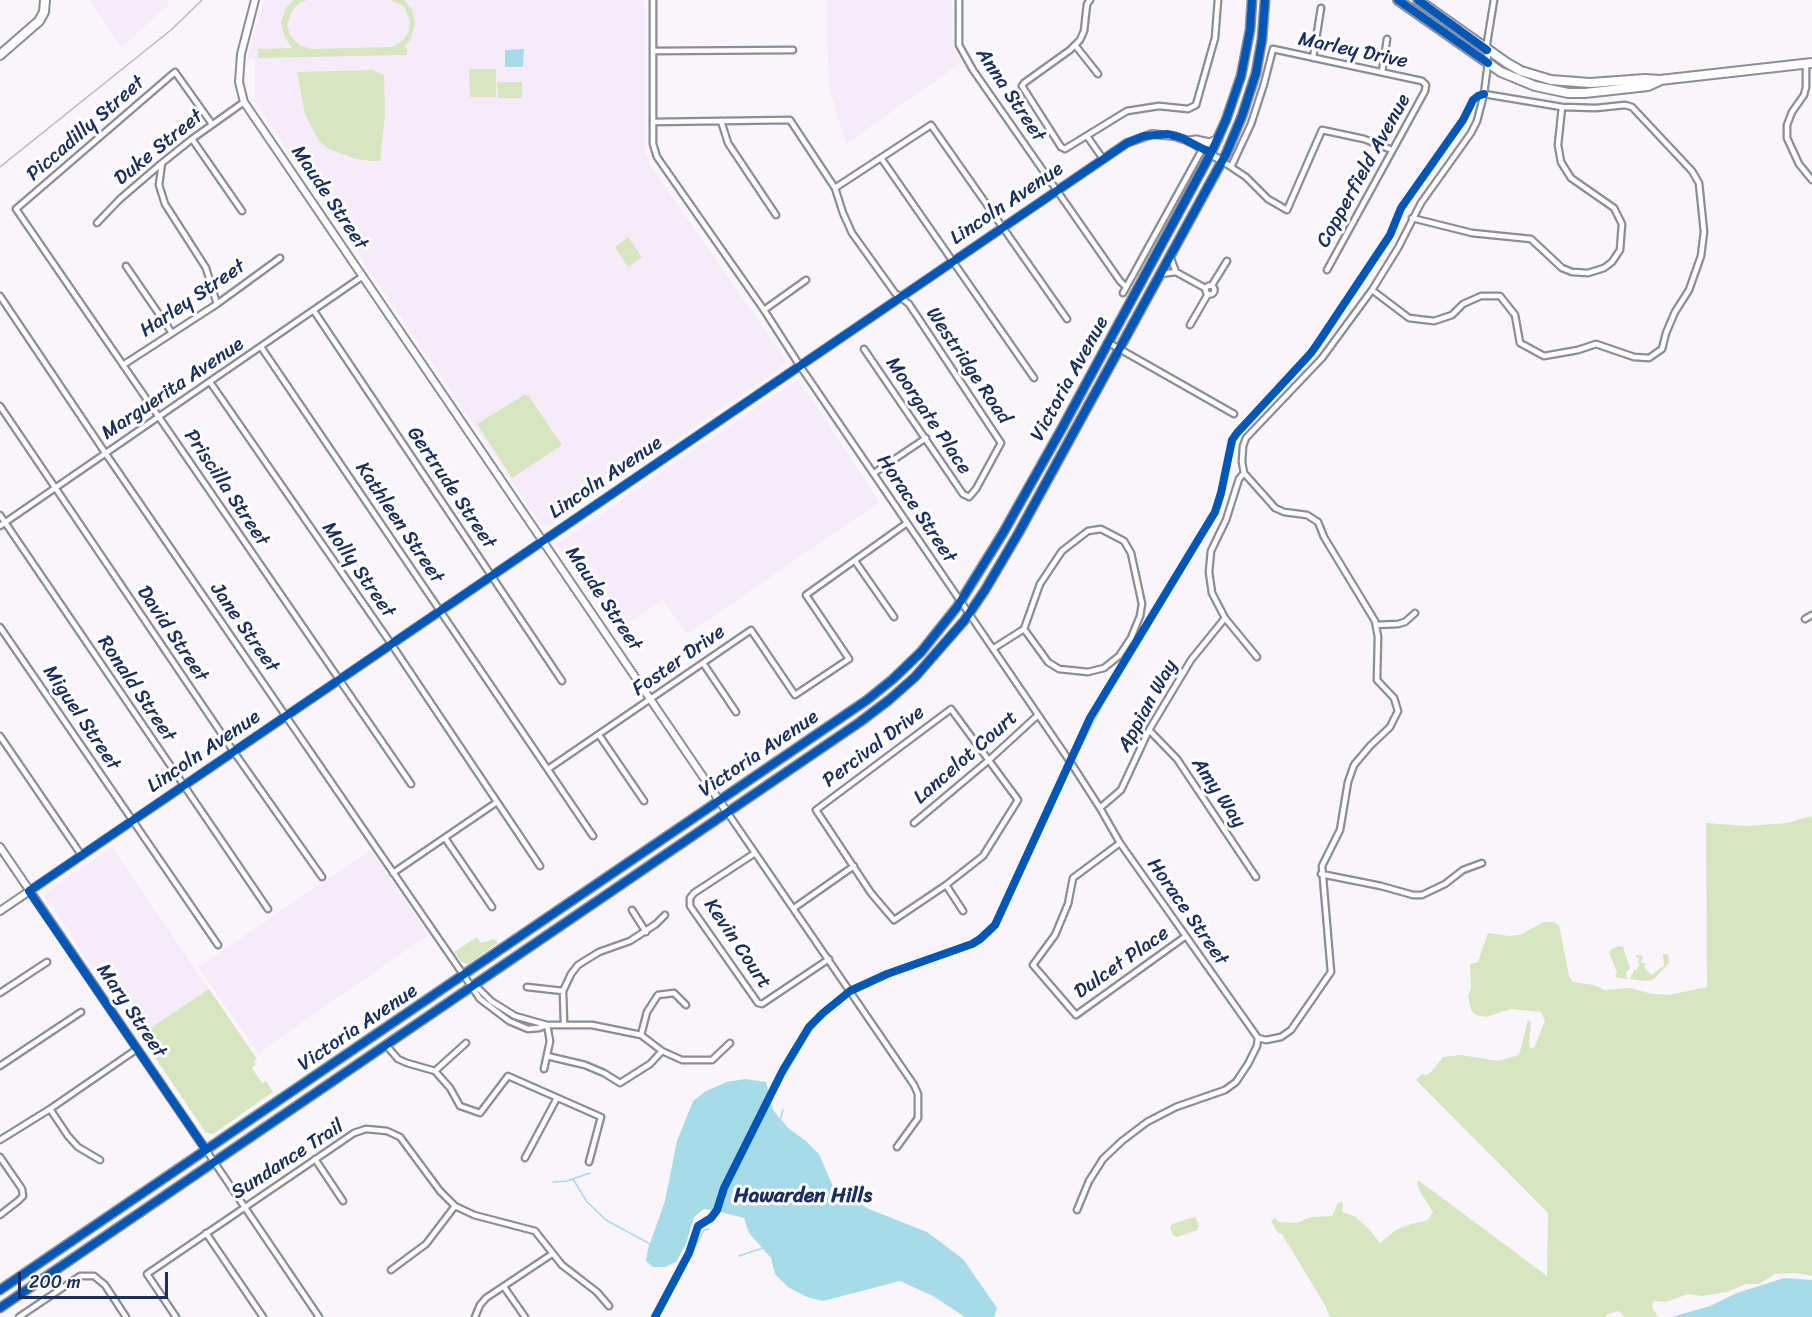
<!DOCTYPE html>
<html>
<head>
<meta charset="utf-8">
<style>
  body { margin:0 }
  #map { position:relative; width:1812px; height:1317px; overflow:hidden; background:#f9f5fa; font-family:Sriracha,sans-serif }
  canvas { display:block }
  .scale { position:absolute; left:18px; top:1272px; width:150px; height:27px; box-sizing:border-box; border:3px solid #1b2f5e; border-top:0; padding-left:8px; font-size:18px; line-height:21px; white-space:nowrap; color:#1b2f5e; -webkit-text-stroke:4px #fff; paint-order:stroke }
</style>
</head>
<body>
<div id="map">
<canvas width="1812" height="1317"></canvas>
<div class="scale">200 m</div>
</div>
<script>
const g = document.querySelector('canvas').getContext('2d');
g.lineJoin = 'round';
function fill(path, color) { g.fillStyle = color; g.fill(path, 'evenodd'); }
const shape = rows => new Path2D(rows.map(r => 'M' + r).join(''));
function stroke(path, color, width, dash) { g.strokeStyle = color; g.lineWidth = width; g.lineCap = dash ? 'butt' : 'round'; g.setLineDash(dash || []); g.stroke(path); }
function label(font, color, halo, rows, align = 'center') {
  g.font = font + ' Sriracha,sans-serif'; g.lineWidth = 6; g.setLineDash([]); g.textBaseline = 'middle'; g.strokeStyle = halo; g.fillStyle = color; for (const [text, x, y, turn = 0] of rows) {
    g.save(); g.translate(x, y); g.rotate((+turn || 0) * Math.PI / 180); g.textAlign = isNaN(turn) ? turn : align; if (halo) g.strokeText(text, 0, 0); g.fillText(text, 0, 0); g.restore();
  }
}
fill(shape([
  [90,0,168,0,168,6,121,47],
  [264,0,644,0,646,39,646,154,653,169,785,359,783,366,549,526,541,524,255,102,255,59,248,59,248,55],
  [826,0,952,0,953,47,962,62,846,144,829,88],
  [798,379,880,502,687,634,663,600,616,632,557,544],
  [112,847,209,989,140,1035,106,986,106,983,102,977,99,978,73,938,69,929,67,929,45,897,46,892],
  [371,850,428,935,258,1053,198,967]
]), '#f6ecf9');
fill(shape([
  [294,0,344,0,307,0,299,3,292,11,287,24,290,35,299,45,311,49,391,47,398,44,405,38,409,31,410,21,404,6,390,0,404,0,412,10,415,24,410,41,404,47,407,48,407,55,258,58,258,49,292,48,284,36,281,22,286,8],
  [469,69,496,69,496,97,470,97],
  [373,70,384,75,385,116,380,161,371,161,356,159,329,149,319,141,305,114,297,72],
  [497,82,522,82,522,98,498,98],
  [628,237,642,257,628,267,615,247],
  [524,395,528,395,562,445,512,478,477,424],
  [1812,816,1812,1276,1796,1273,1775,1274,1759,1284,1746,1284,1727,1292,1702,1296,1688,1294,1666,1302,1656,1301,1653,1302,1652,1307,1658,1317,1625,1317,1618,1311,1606,1315,1606,1317,1330,1317,1325,1305,1308,1277,1282,1234,1278,1233,1271,1221,1275,1218,1279,1222,1296,1223,1312,1217,1332,1216,1338,1203,1343,1202,1342,1212,1354,1216,1368,1228,1380,1243,1396,1230,1411,1224,1428,1220,1433,1212,1421,1193,1417,1184,1418,1180,1547,1276,1548,1213,1416,1080,1422,1074,1427,1075,1431,1072,1443,1057,1461,1055,1498,1061,1519,1055,1528,1020,1531,1022,1529,1046,1531,1049,1535,1046,1545,1021,1541,1012,1511,1009,1486,1017,1476,1015,1471,1010,1468,996,1471,989,1470,964,1478,962,1488,933,1509,936,1520,935,1544,922,1554,922,1559,925,1569,976,1573,982,1594,985,1605,990,1630,988,1652,994,1669,995,1707,987,1706,823,1746,826,1787,823],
  [477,937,481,943,494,939,498,943,468,964,462,962,454,952],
  [1619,946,1623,947,1630,968,1626,973,1627,979,1615,977,1617,973,1609,952,1611,949],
  [1663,954,1668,954,1669,963,1654,979,1646,981,1630,979,1634,970,1637,970,1638,966,1640,966,1638,963,1639,958,1636,958,1636,955,1643,956,1641,963,1646,963,1644,967,1651,975,1664,966],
  [209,989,257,1059,254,1061,256,1064,252,1068,262,1083,266,1081,273,1092,213,1134,206,1133,140,1035],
  [1194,1217,1196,1218,1199,1227,1197,1230,1177,1237,1173,1235,1170,1227,1172,1224]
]), '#d7e6c0');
fill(shape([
  [524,49,523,67,505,67,505,50],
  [745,1079,766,1082,773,1110,788,1128,806,1141,819,1154,834,1189,869,1209,927,1232,963,1259,997,1308,994,1317,965,1317,933,1296,900,1281,823,1301,807,1297,788,1287,775,1274,771,1258,749,1233,744,1218,712,1210,704,1209,694,1217,686,1244,676,1262,665,1267,653,1267,646,1261,648,1249,665,1201,677,1141,693,1101,706,1091,727,1082],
  [1784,1278,1812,1280,1812,1317,1672,1317,1710,1306,1737,1293]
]), '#a6dbe7');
stroke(shape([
  [1073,762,1103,704,1216,516,1222,502,1236,438,1319,348,1394,234,1402,212,1408,200,1463,125,1473,105],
  [853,993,890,976,974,946,982,942,995,930,1071,766],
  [786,1073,810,1032,822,1018,849,996],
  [780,1120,783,1110],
  [573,1179,587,1202,606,1220,650,1244],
  [553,1182,567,1181,590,1173],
  [739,1256,763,1248],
  [659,1317,704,1230,709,1229]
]), '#a6dbe7', 1.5);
const minor = shape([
  [653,0,653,144,657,157,764,310,800,366,1073,766,1100,808,1120,843,1258,1038],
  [959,0,959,45,973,70,1120,281,1126,287],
  [1090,0,1087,4,1084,31,1080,40,1070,50,1024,83,1022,86,1061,147,1065,149,1127,111,1159,106,1188,109,1196,105,1215,38,1218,0],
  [1075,45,1098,74],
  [654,51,793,50],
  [1313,58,1321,8],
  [1806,64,1806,87,1804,95,1792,112,1787,125,1787,138,1799,164,1812,180],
  [1382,72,1387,39],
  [721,121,728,143,776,215],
  [653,122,790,120,835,188,843,213,852,233,895,293,909,304,1001,443,976,489,969,497,963,494,864,349],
  [212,124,175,72,16,209,411,784],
  [1087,136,1103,159],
  [192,139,242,211],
  [881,158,1034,378],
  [1222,161,1246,177,1268,199,1287,210,1322,130,1364,139,1392,150],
  [162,163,159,185,165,204,206,268,217,304],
  [1231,167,1251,124,1264,84,1273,49,1422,81,1426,85,1425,91,1327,270],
  [835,188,931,125,1067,319],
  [1412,218,1472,233,1531,239,1562,268,1572,272,1588,273,1604,268,1612,262,1620,250,1622,224,1614,208,1571,178,1561,162,1558,145,1562,107],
  [97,223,120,199,162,163,192,139,244,102],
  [1170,256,1176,272],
  [126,266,172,333],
  [1160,274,1176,272,1205,288],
  [1212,285,1227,261],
  '1205.5 290a4.5 4.5 0 1 1 9 0a4.5 4.5 0 1 1-9 0Z',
  [1372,290,1409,318,1434,321,1452,315,1463,304,1481,296,1500,296,1515,315,1520,343,1544,356,1578,350,1596,344,1634,357,1649,358,1662,349,1666,333,1675,312,1689,290,1701,256,1704,232,1699,183,1692,171,1632,107,1625,105,1596,108,1562,107,1484,94],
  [1123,293,1203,148],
  [0,296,106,454,480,999,509,1021,528,1029,539,1028,547,1025,592,1025,641,1035,662,1051,682,1060,712,1060,730,1043],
  [764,310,806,280],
  [314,311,562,681],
  [1190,325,1208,294],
  [1109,343,1234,414],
  [261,347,593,836],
  [123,365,217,304,280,258],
  [210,382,392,645,540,866],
  [0,406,234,752,322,877],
  [874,473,926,438],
  [1244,473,1239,479,1226,520,1211,551,1209,572,1212,593,1225,618,1257,657],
  [0,515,268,909],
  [0,526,363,276],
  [1101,529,1124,541,1131,553,1142,604,1140,616,1131,638,1119,656,1104,668,1088,672,1059,669,1048,662,1024,629,1040,584,1062,551,1088,531,1101,529],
  [855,561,894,617],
  [1805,619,1812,615],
  [1376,625,1398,624,1405,622,1415,613],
  [0,627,218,945],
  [994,648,1024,629],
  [703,663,736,712],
  [951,709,1018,800,983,856,946,885,894,920,871,893,816,810,951,709],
  [1149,730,1177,759,1256,877],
  [599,735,644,801],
  [0,736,82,856],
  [548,769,751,630,795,695,849,659,806,595,907,523],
  [1100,808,1121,790,1149,730,1191,660,1225,618],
  [727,812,914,1085,918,1094,918,1118,897,1147],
  [914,823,989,760,1038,715],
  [445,838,492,907],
  [1120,843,1073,878,1068,904,1055,935,1033,965,1076,1015,1186,936],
  [755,853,694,893,690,898,690,906,758,1003,762,1004,829,959],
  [393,873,497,802],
  [1321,874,1381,886,1413,895,1422,895,1445,884,1463,870,1482,863],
  [946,885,963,911],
  [794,908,854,866],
  [632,910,646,932],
  [471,986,479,989,491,1001,515,1016,547,1025],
  [527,987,563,991],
  [0,993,47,962],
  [564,1024,563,991,571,974,578,965,599,952,630,941,656,924,665,915],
  [641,1035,647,1012,658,995,674,993,686,1005],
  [1258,1038,1266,1040,1281,1037,1291,1030,1331,972,1322,866,1340,830,1348,782,1354,765,1370,746,1390,727,1398,711,1394,698,1377,680,1378,637,1375,621,1324,537,1318,522,1307,515,1284,512,1275,508,1269,501,1244,473,1242,462,1243,446,1246,438,1322,358,1372,290,1398,248,1421,203,1471,133,1477,121,1484,94,1488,63,1487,43,1494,0],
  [386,1045,398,1059,407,1063,435,1071,450,1088,460,1106,480,1113,508,1076,601,1117,589,1162],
  [547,1056,585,1065,604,1073,620,1083,650,1064,662,1051],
  [0,1066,81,1012],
  [544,1069,550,1041,547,1025],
  [435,1071,466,1043],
  [50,1109,68,1136,78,1147,100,1160],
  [0,1140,50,1109,137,1049],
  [206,1150,319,1317],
  [0,1157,22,1189,23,1196,18,1201,0,1215],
  [525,1158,557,1098],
  [315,1159,343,1201],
  [1077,1210,1089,1181,1103,1159,1122,1141,1147,1122,1176,1107,1225,1090,1236,1082,1248,1064,1257,1046,1258,1038],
  [206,1233,263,1317],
  [391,1270,426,1244,455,1206],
  [504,1287,525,1317],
  [19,1317,80,1276,94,1276,105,1285,126,1317],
  [176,1317,147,1274,354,1133,366,1129,387,1131,400,1137,440,1191,455,1206,474,1215,535,1231,562,1265,597,1292,609,1306],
  [475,1317,480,1305,486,1298,552,1254]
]);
const tertiary = shape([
  [255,0,241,54,239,82,244,102,727,812],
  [0,847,206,1150],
  [0,911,1127,143,1152,134,1174,136,1189,141,1222,161]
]);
const secondary = shape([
  [1189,141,1196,140,1210,143,1218,139],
  [0,1290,867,700,893,679,921,652,957,607,1003,533,1061,430,1211,153,1226,120,1241,76,1250,30,1252,0],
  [0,1308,860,722,889,700,915,677,964,621,985,590,1018,534,1226,154,1242,116,1256,73,1262,39,1265,0]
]);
const primary = shape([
  [1398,0,1501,72,1535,86,1568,93,1585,93,1648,86,1659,81],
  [1418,0,1507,63,1521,71,1551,80,1590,83,1645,79,1660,80,1812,63],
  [0,55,39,21,44,12,45,0]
]);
stroke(minor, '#8b8d98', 9);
stroke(tertiary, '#8b8d98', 10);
stroke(secondary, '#8b8d98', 11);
stroke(primary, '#8b8d98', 12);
stroke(minor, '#fefefe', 4.5);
stroke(tertiary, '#fefefe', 6);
stroke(secondary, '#fefefe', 7);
stroke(primary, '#fefefe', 8);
stroke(shape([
  [0,167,171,30,202,0]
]), '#b8bac0', 1.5);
stroke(shape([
  [1398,0,1488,63],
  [1418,0,1487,50],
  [206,1150,29,891,1127,143,1144,136,1168,134,1182,138,1211,153],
  [0,1290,867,700,893,679,921,652,957,607,1003,533,1061,430,1211,153,1226,120,1241,76,1250,30,1252,0],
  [0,1308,860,722,889,700,915,677,964,621,985,590,1018,534,1226,154,1242,116,1256,73,1262,39,1265,0],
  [655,1317,689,1253,698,1226,711,1218,717,1210,724,1188,783,1070,809,1027,823,1013,850,991,887,974,972,944,980,939,995,925,1090,718,1215,512,1221,493,1232,440,1237,433,1311,353,1320,340,1390,235,1401,208,1463,120,1473,100,1478,96,1484,94]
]), '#0057b8', 8);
label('20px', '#1b2f5e', '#fff', [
  ["Marley Drive",1353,51,12],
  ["Anna Street",1010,95,56],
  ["Piccadilly Street",86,129,-41],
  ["Duke Street",159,148,-39],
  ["Copperfield Avenue",1364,171,-61],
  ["Maude Street",329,198,56],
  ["Lincoln Avenue",1007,204,-34],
  ["Harley Street",193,299,-34],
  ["Westridge Road",968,366,56],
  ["Victoria Avenue",1070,379,-61],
  ["Marguerita Avenue",173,389,-34],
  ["Moorgate Place",928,416,56],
  ["Lincoln Avenue",606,478,-34],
  ["Priscilla Street",226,488,56],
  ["Gertrude Street",451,488,56],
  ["Horace Street",916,509,56],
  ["Kathleen Street",399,523,56],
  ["Molly Street",358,570,55],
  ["Maude Street",603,599,56],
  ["Jane Street",244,628,55],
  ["David Street",172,634,56],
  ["Foster Drive",679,661,-35],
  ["Ronald Street",136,689,56],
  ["Appian Way",1148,706,-61],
  ["Miguel Street",81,718,56],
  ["Percival Drive",874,747,-37],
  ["Lincoln Avenue",204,752,-34],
  ["Victoria Avenue",759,754,-34],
  ["Lancelot Court",966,758,-41],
  ["Amy Way",1218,793,56],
  ["Horace Street",1187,912,55],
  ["Kevin Court",737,944,56],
  ["Dulcet Place",1122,963,-35],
  ["Mary Street",131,1011,56],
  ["Victoria Avenue",358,1028,-34],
  ["Sundance Trail",288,1160,-33]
]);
label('bold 21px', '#1b2f5e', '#fff', [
  ["Hawarden Hills",803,1197]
]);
</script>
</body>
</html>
